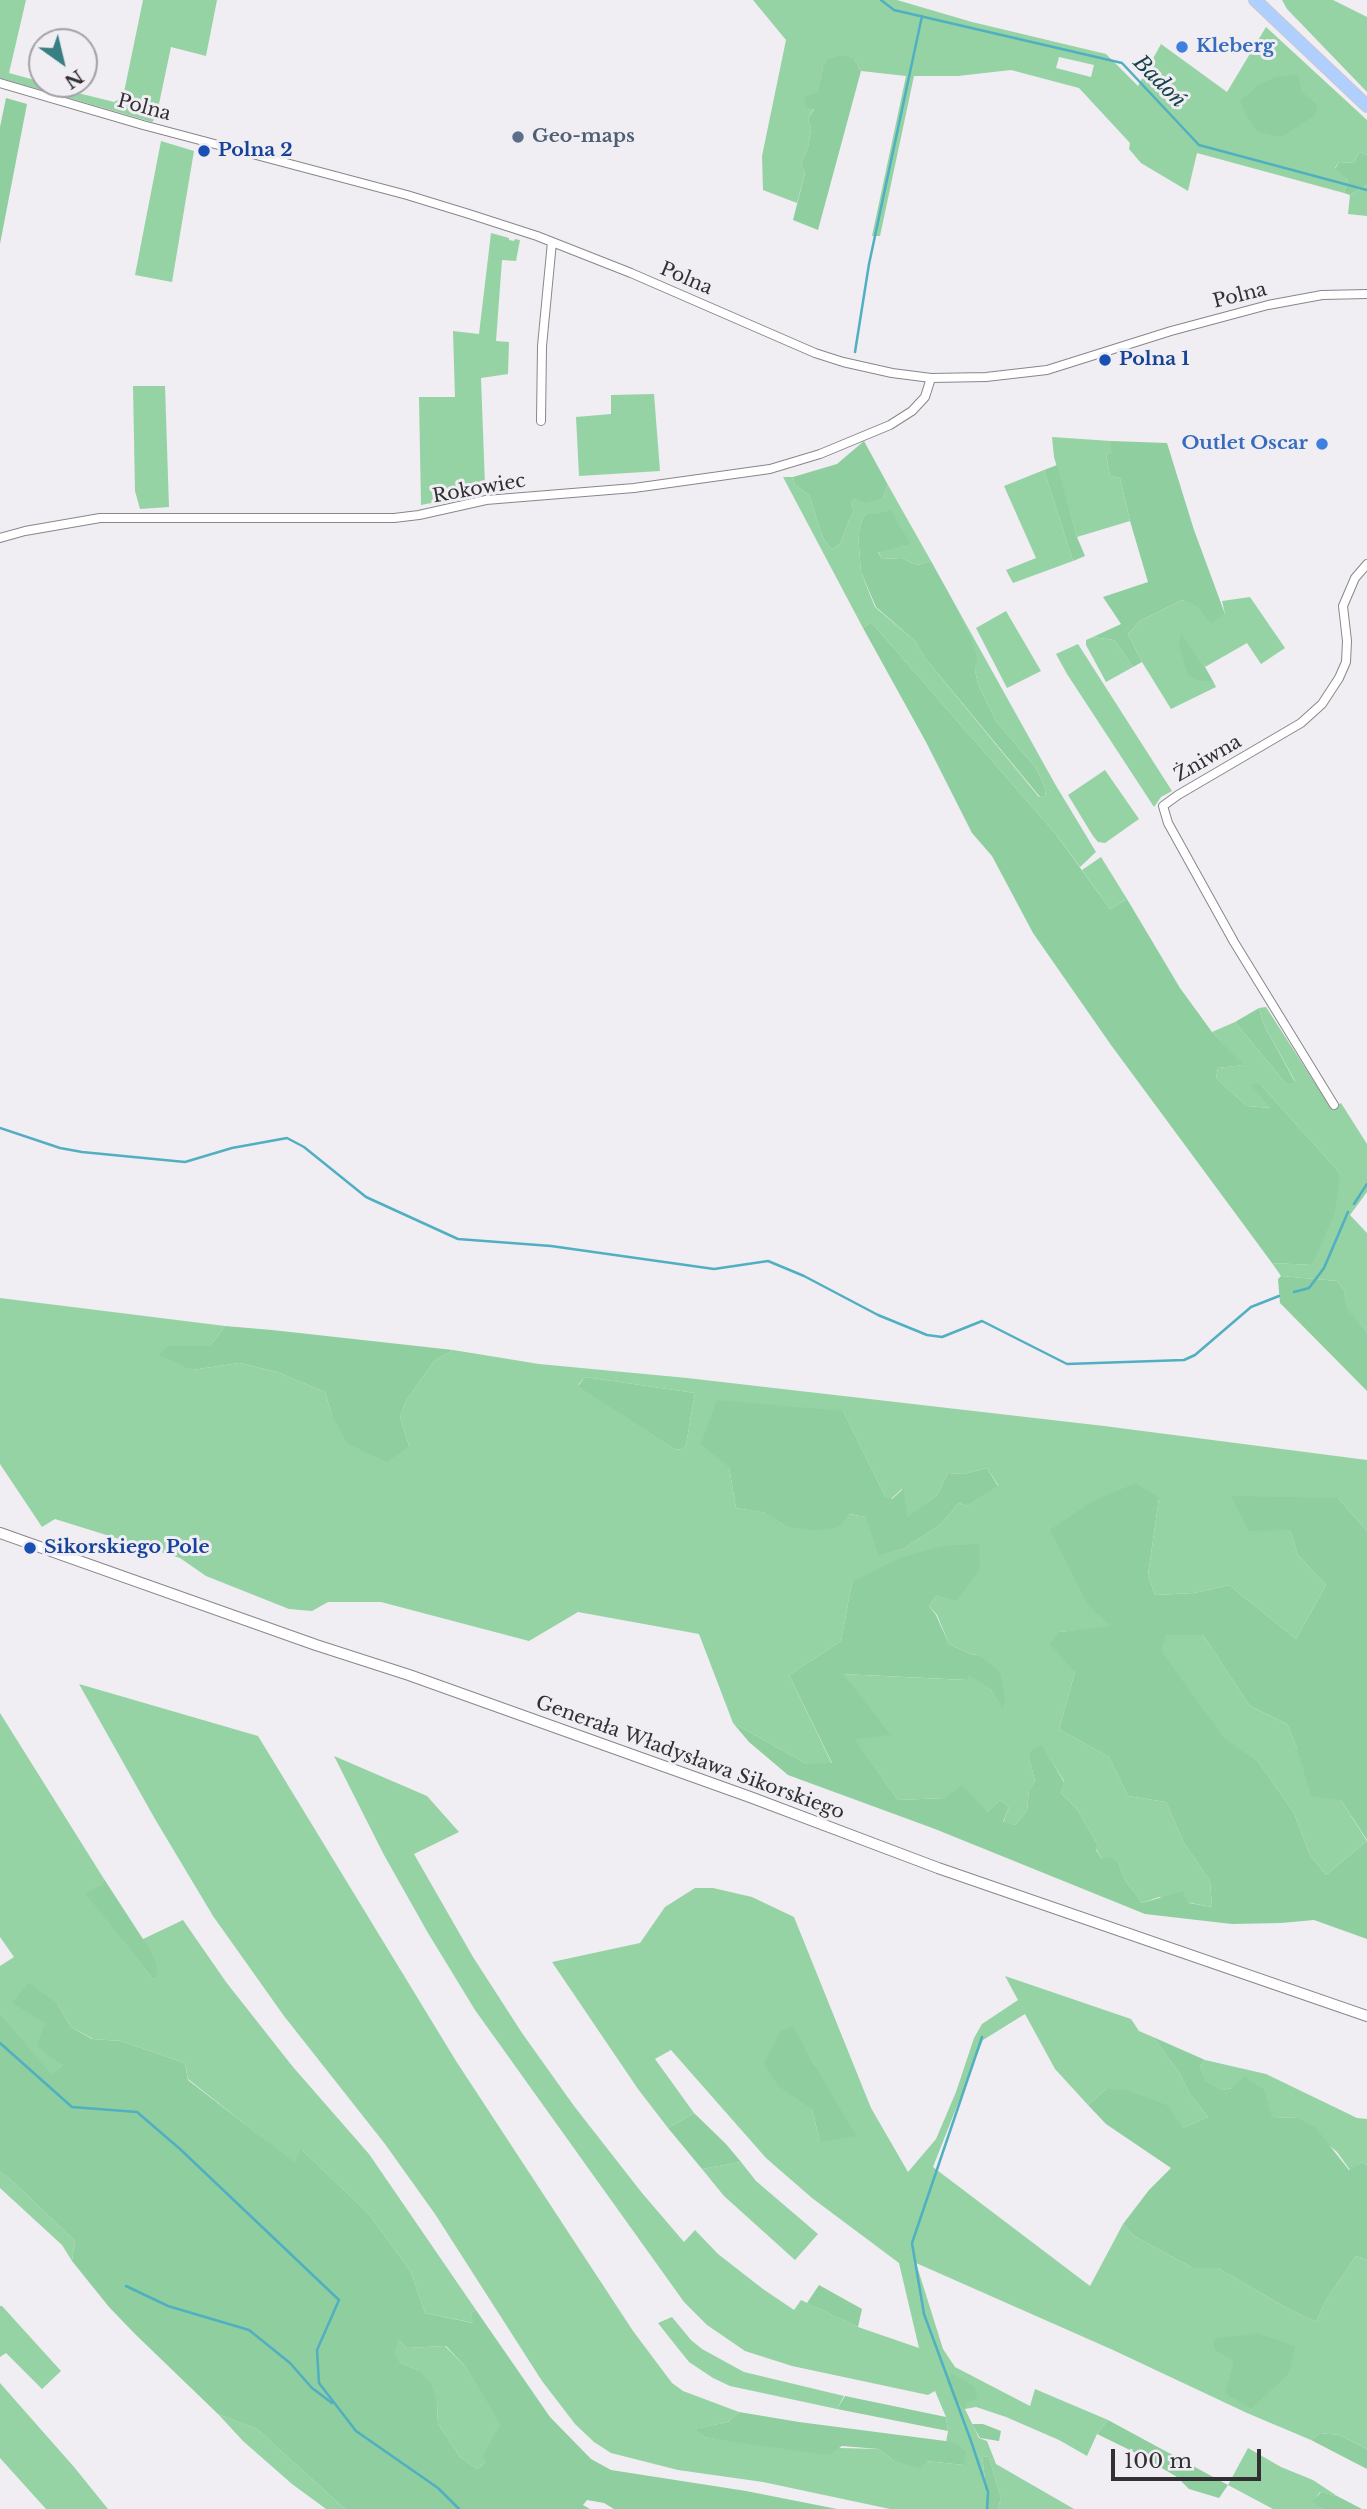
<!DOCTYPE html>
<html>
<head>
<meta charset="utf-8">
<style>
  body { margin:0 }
  #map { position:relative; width:1367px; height:2509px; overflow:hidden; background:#f0edf3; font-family:"Libre Baskerville",serif }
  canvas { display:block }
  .north { position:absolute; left:28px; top:28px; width:70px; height:70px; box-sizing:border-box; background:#f0edf3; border:2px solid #a4a1a6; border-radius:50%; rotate:146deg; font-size:19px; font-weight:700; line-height:28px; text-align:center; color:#323033 }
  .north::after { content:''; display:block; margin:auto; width:24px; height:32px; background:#377f82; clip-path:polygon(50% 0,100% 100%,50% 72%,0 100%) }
  .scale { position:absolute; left:1111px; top:2449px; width:150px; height:32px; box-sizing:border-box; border:4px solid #323033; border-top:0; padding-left:9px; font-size:21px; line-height:24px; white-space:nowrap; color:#323033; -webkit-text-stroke:5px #f0edf3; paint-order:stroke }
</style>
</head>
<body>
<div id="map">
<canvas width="1367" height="2509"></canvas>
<div class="north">N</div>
<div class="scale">100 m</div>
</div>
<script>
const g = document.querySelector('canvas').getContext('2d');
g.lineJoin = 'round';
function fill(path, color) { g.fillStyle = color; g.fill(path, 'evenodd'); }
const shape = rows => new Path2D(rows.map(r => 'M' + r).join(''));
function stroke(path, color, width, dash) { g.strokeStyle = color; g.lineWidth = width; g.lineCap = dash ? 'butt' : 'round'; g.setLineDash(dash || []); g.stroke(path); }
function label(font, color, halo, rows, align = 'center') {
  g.font = font + ' "Libre Baskerville",serif'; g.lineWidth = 6; g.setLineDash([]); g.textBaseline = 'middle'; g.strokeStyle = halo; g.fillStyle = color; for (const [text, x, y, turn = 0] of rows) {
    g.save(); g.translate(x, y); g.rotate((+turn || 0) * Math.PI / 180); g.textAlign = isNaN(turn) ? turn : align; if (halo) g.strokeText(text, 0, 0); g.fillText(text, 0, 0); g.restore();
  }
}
fill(shape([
  [0,0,26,0,9,73,42,82,42,84,114,102,123,97,143,0,217,0,206,56,171,47,156,118,152,122,0,78],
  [753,0,897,0,972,22,1106,54,1138,86,1161,44,1227,92,1266,27,1367,120,1367,155,1359,152,1354,163,1339,162,1335,168,1348,180,1344,193,1197,153,1188,191,1141,163,1129,149,1130,143,1079,88,1011,70,958,76,914,76,880,236,872,236,906,76,861,71,854,59,823,68,814,108,808,118,811,129,808,148,801,163,805,173,797,203,763,190,762,156,786,40],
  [1059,57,1094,65,1091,77,1056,68],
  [1282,0,1333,0,1367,17,1367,92,1287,9],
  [161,141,194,151,172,282,135,275],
  [1367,185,1367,216,1348,214,1350,195],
  [491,233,509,238,509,240,514,241,515,239,520,240,516,261,502,260,496,341,509,342,508,374,481,378,485,486,483,491,462,497,421,505,419,397,455,397,453,331,479,334],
  [133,386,165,386,169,507,140,509,135,491],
  [654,394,660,471,579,476,576,417,611,414,611,395],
  [1052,437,1111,441,1111,452,1106,455,1110,476,1120,478,1130,521,1077,537,1054,457],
  [1044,470,1073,561,1013,583,1006,570,1036,558,1004,486],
  [783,477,793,477,795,485,809,495,823,538,832,550,840,544,849,520,854,512,851,502,856,499,883,498,888,485,931,561,917,565,901,558,882,559,878,551,906,546,878,514,867,514,863,517,858,534,861,572,875,607,915,641,925,658,1039,797,1045,796,1046,790,1036,768,996,721,978,684,975,671,976,658,952,599,1055,784,1096,852,1080,867,1055,833,871,622,863,628],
  [1250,597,1285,648,1261,664,1247,643,1205,667,1181,634,1199,681,1213,681,1216,687,1171,709,1142,662,1128,634,1140,621,1182,600,1225,614,1222,601],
  [1006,611,1041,671,1007,688,976,628],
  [1093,637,1114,640,1133,667,1106,682,1086,645,1086,640],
  [1078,644,1172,791,1161,797,1154,807,1067,674,1056,654],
  [1105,770,1139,819,1105,843,1098,842,1093,836,1068,795],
  [1101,857,1127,899,1110,909,1082,870],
  [1266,1007,1331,1108,1341,1103,1367,1144,1367,1192,1350,1215,1367,1233,1367,1332,1345,1308,1344,1290,1337,1281,1281,1276,1272,1263,1312,1265,1340,1173,1260,1084,1272,1108,1247,1106,1216,1078,1218,1068,1243,1065,1212,1032,1235,1022,1287,1085,1295,1081,1263,1023,1259,1008],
  [0,1298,225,1326,210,1346,168,1346,192,1370,239,1363,277,1372,325,1392,332,1415,409,1446,400,1417,406,1401,434,1361,453,1350,539,1364,687,1378,1104,1426,1367,1460,1367,1531,1338,1498,1290,1530,1298,1555,1326,1585,1296,1639,1229,1585,1194,1593,1155,1595,1148,1575,1159,1498,1112,1627,1059,1632,1075,1672,1059,1729,1109,1757,1128,1796,1166,1802,1184,1843,1210,1881,1212,1907,1159,1897,1142,1903,1125,1880,1118,1862,1102,1859,1096,1849,1098,1845,1077,1809,1061,1793,1064,1781,1042,1746,1029,1758,1035,1781,1029,1790,1027,1811,1015,1825,1003,1823,1009,1807,1000,1800,987,1812,945,1798,898,1800,854,1738,891,1734,842,1674,966,1680,969,1674,991,1690,1003,1708,978,1655,970,1654,949,1644,937,1615,929,1606,937,1595,980,1569,852,1582,841,1641,789,1675,832,1764,807,1764,733,1723,699,1634,578,1612,529,1641,381,1602,328,1602,312,1611,289,1609,206,1576,180,1558,55,1519,42,1527,0,1464],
  [585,1377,695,1393,686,1445,683,1450,674,1449,578,1385],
  [843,1411,885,1496,891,1499,902,1489,908,1518,937,1495,948,1473,964,1474,987,1468,998,1485,967,1506,959,1503,940,1525,903,1549,879,1554,867,1517,848,1514,842,1523,785,1526,767,1513,736,1508,729,1467],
  [1167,1635,1203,1635,1250,1706,1287,1724,1297,1748,1341,1800,1367,1841,1326,1875,1310,1855,1294,1813,1258,1761,1225,1740,1160,1651],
  [79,1684,258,1736,456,2061,633,2331,672,2383,683,2391,739,2412,728,2422,695,2429,704,2437,765,2446,879,2449,894,2461,926,2461,964,2465,953,2442,946,2442,948,2431,946,2417,935,2391,928,2395,792,2366,745,2351,707,2325,684,2302,475,2010,428,1933,384,1855,334,1756,427,1796,459,1832,414,1854,473,1957,522,2033,574,2106,642,2193,684,2242,695,2230,718,2254,763,2289,794,2310,801,2300,858,2327,919,2348,899,2263,812,2198,766,2158,671,2050,655,2059,694,2113,668,2128,638,2089,552,1962,640,1943,665,1907,695,1888,713,1888,752,1897,794,1917,871,2108,908,2172,936,2139,956,2092,974,2038,982,2024,1018,2000,1005,1976,1131,2019,1139,2031,1153,2037,1180,2074,1189,2093,1208,2117,1183,2128,1106,2089,1088,2105,1055,2069,1025,2014,983,2040,933,2167,1090,2286,1123,2224,1134,2236,1193,2268,1218,2268,1283,2306,1316,2322,1326,2300,1356,2256,1367,2260,1367,2449,1339,2435,1320,2433,1311,2440,1247,2413,1113,2350,916,2263,943,2349,955,2367,1030,2406,1035,2389,1108,2420,1097,2434,1087,2456,1059,2440,1006,2417,976,2407,965,2409,979,2438,987,2441,996,2464,1074,2509,998,2509,1001,2498,989,2457,982,2456,988,2503,986,2509,890,2509,763,2482,678,2470,611,2453,594,2442,575,2424,542,2381,435,2214,385,2144,284,2016,213,1916,155,1819],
  [792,2026,815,2066,820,2142,812,2109],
  [0,1713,104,1879,102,1884,86,1893,153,1979,154,1956,141,1940,183,1920,226,1982,293,2067,369,2154,476,2310,471,2313,474,2323,425,2313,411,2272,369,2214,302,2150,295,2164,188,2079,185,2063,121,2041,93,2039,71,2027,57,2003,45,2023,62,2065,52,2076,4,2018,0,2013,0,1966,14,1957,0,1937],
  [1205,2060,1266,2074,1357,2118,1367,2119,1367,2165,1362,2162,1350,2170,1337,2152,1297,2118,1272,2117,1232,2088,1222,2090,1206,2083,1200,2066],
  [741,2162,756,2181,818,2234,795,2260,724,2196,702,2169],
  [0,2172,7,2176,75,2241,72,2261,62,2245,0,2188],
  [0,2306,2,2306,61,2371,42,2389,6,2353,0,2357],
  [672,2317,691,2340,702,2349,744,2372,844,2396,837,2409,730,2386,713,2378,689,2362,669,2337,658,2323],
  [399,2340,406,2348,445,2346,465,2366,502,2425,495,2432,486,2462,477,2469,460,2457,438,2424,437,2403,418,2370,401,2363,393,2354],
  [0,2383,74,2467,108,2509,46,2509,0,2458],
  [218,2414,257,2429,345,2509,326,2509,292,2484,243,2441],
  [1248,2448,1281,2467,1313,2480,1337,2496,1320,2492,1313,2502,1323,2509,1273,2509,1228,2485]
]), '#95d3a5');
fill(shape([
  [842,55,854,59,861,71,818,230,793,220,805,173,801,163,808,148,811,129,808,118,814,109,805,107,805,96,817,93,823,68,828,59],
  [1298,74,1302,92,1317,105,1315,115,1282,137,1258,132,1245,113,1240,101,1260,84,1276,77],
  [6,98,27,104,0,244,0,127],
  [1359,152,1367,155,1367,185,1350,195,1344,193,1348,180,1335,169,1339,162,1354,163],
  [864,441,888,485,883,498,866,503,856,499,851,502,854,512,849,520,840,544,832,550,823,538,809,495,795,485,793,477,837,464],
  [1111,441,1167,443,1194,530,1225,614,1211,623,1198,606,1182,600,1140,621,1128,634,1142,662,1133,667,1114,640,1093,637,1121,624,1103,597,1148,582,1130,521,1120,478,1110,476,1106,455,1111,452],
  [1057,465,1077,537,1085,556,1073,561,1044,470],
  [890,510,910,543,906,546,878,552,882,559,901,558,917,565,931,561,952,599,971,639,977,658,975,671,978,684,996,721,1036,768,1046,790,1045,796,1040,797,925,658,915,641,876,607,861,572,858,534,863,517,867,514,878,514],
  [871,622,1055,833,1110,909,1127,899,1180,988,1212,1032,1244,1065,1218,1068,1216,1078,1247,1106,1271,1108,1251,1085,1260,1084,1340,1173,1335,1212,1312,1265,1272,1263,1111,1045,1033,933,992,856,972,833,926,742,863,628],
  [1181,633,1205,667,1213,681,1199,681,1188,675,1179,644],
  [1259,1008,1263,1023,1295,1082,1287,1085,1235,1022],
  [1281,1276,1337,1281,1344,1290,1346,1308,1367,1332,1367,1391,1280,1303,1278,1279],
  [225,1326,272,1330,453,1350,434,1361,406,1401,400,1417,409,1446,387,1462,348,1444,332,1415,325,1392,277,1372,239,1363,192,1370,159,1355,168,1346,210,1346],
  [585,1377,695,1393,686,1445,683,1450,674,1449,578,1386],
  [717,1400,843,1411,885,1496,892,1499,903,1489,908,1517,937,1495,948,1473,964,1474,987,1468,998,1486,967,1506,959,1503,940,1525,903,1549,878,1555,866,1517,849,1514,842,1524,833,1529,810,1530,785,1526,766,1513,736,1508,729,1467,701,1444],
  [1136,1483,1159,1498,1148,1575,1155,1595,1194,1593,1229,1585,1296,1639,1326,1585,1298,1555,1290,1530,1249,1531,1231,1496,1338,1498,1367,1531,1367,1840,1341,1800,1311,1796,1297,1748,1287,1724,1250,1706,1203,1635,1167,1635,1161,1651,1225,1739,1258,1761,1294,1813,1310,1855,1326,1875,1367,1841,1367,1939,1314,1920,1281,1923,1232,1924,1145,1914,935,1829,788,1775,749,1742,733,1723,807,1764,832,1763,789,1675,841,1641,852,1582,899,1558,943,1546,979,1544,980,1569,956,1601,937,1595,929,1606,936,1615,949,1644,970,1654,978,1655,1000,1672,1005,1698,1003,1709,991,1690,969,1675,967,1680,843,1674,892,1735,855,1739,898,1800,945,1798,962,1785,987,1812,1000,1800,1009,1807,1003,1822,1015,1825,1027,1811,1029,1790,1035,1781,1029,1758,1031,1750,1042,1745,1064,1782,1061,1793,1077,1809,1098,1845,1096,1850,1102,1859,1110,1857,1118,1862,1125,1880,1142,1903,1183,1891,1189,1903,1212,1907,1210,1881,1184,1843,1166,1802,1128,1796,1109,1757,1059,1729,1075,1672,1050,1644,1059,1632,1111,1626,1087,1604,1050,1530,1093,1501],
  [104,1879,154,1956,158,1975,153,1979,85,1893,102,1884],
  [29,1983,57,2003,71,2027,92,2039,121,2041,185,2063,188,2080,295,2163,301,2149,369,2214,411,2272,425,2313,473,2323,471,2313,476,2310,550,2417,591,2459,611,2470,746,2491,837,2509,614,2509,604,2503,587,2500,583,2505,590,2509,345,2509,257,2429,218,2414,135,2334,109,2307,72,2261,75,2241,8,2177,0,2172,0,2013,52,2075,62,2065,37,2046,45,2023,12,2003],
  [399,2340,406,2348,446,2346,465,2366,501,2425,495,2432,483,2457,486,2462,477,2469,460,2457,438,2424,437,2403,431,2384,418,2370,401,2363,394,2354],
  [793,2026,815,2066,856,2136,820,2142,812,2109,778,2086,764,2063,781,2031],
  [1153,2037,1205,2060,1200,2066,1206,2082,1222,2090,1232,2088,1245,2077,1264,2090,1272,2117,1297,2118,1315,2127,1349,2170,1362,2162,1367,2165,1367,2260,1356,2256,1326,2300,1316,2322,1283,2306,1218,2268,1193,2268,1134,2236,1123,2224,1149,2190,1171,2168,1106,2124,1088,2105,1106,2089,1125,2090,1167,2105,1183,2128,1208,2117,1189,2093,1180,2074],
  [694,2113,726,2144,741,2162,702,2169,668,2128],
  [819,2285,862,2309,858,2327,807,2303],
  [1257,2333,1295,2346,1289,2373,1251,2409,1225,2393,1234,2361,1214,2349,1214,2339],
  [951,2373,975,2387,977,2399,966,2402,965,2409,954,2399,947,2382],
  [845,2396,946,2417,948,2431,837,2409],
  [739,2412,799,2422,953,2442,966,2451,964,2465,926,2461,921,2468,894,2461,879,2449,842,2446,829,2455,733,2442,704,2437,694,2429,728,2422],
  [1108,2420,1228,2485,1219,2498,1189,2489,1177,2477,1138,2454,1097,2434],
  [972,2424,983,2424,1001,2431,999,2441,980,2438],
  [1320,2433,1339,2435,1367,2449,1367,2469,1311,2440],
  [982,2456,989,2457,1001,2498,998,2509,986,2509,988,2503],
  [1321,2492,1337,2496,1362,2509,1323,2509,1312,2502]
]), '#8fce9f');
stroke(shape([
  [881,0,894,10,1122,63,1199,145,1367,190],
  [855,352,869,264,922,16],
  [0,1128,60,1148,82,1152,185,1162,232,1148,287,1138,304,1147,366,1197,458,1239,551,1246,714,1269,768,1261,804,1276,878,1315,927,1335,942,1337,982,1321,1067,1364,1184,1360,1195,1355,1251,1307,1279,1296],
  [1354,1204,1367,1184],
  [1294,1292,1309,1288,1324,1268,1348,1212],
  [982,2037,912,2243,924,2314,971,2441,988,2492,987,2509],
  [0,2043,72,2107,137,2112,180,2149,339,2300,317,2350,319,2383,356,2431,438,2488,459,2509],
  [126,2286,168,2306,249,2330,290,2363,312,2388,332,2403]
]), '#50afc1', 2.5);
const minor = shape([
  [0,83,143,125,407,195,469,214,537,236,631,273,815,353,843,362,892,373,931,378,986,377,1047,370,1171,331,1268,305,1322,295,1367,294],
  [541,421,542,346,552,242],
  [0,538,25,531,100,518,394,518,419,515,486,500,634,488,770,469,820,454,890,425,912,411,925,397,931,378],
  [1334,1105,1234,942,1168,823,1163,806,1178,795,1301,723,1322,704,1339,678,1346,662,1347,641,1343,606,1355,578,1367,564]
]);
const tertiary = shape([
  [0,1533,316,1645,409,1675,750,1797,938,1868,1367,2016]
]);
const primary = shape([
  [1255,0,1367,106]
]);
stroke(minor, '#89868b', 10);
stroke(tertiary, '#89868b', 12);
stroke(primary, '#cac9ca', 14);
stroke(minor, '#fff', 8);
stroke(tertiary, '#fff', 10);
stroke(primary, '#afcffe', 12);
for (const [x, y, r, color] of [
  [1182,47,7,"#3f7fe0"],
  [518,137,7,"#5c6f8a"],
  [204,151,7,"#1a4fb4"],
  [1105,360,7,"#1a4fb4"],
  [1322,444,7,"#3f7fe0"],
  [30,1548,7,"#1a4fb4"]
]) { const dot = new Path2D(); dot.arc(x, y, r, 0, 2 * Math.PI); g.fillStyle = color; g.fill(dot); stroke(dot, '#f0edf3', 2.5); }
label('bold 19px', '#366cbe', '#f0edf3', [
  ["Kleberg",1196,47],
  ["Outlet Oscar",1308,444,"right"]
], 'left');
label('19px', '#323033', '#f0edf3', [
  ["Polna",144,108,15],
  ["Polna",686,279,23],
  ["Polna",1240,296,-14],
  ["Rokowiec",479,489,-10],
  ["Żniwna",1208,759,-30],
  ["Generała Władysława Sikorskiego",690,1758,20]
]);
label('bold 19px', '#4e5e75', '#f0edf3', [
  ["Geo-maps",532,137]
], 'left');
label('bold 19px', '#164399', '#f0edf3', [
  ["Polna 2",218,151],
  ["Polna 1",1119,360],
  ["Sikorskiego Pole",44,1548]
], 'left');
label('italic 21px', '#16424a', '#f0edf3', [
  ["Badoń",1159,82,45]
]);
</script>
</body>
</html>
